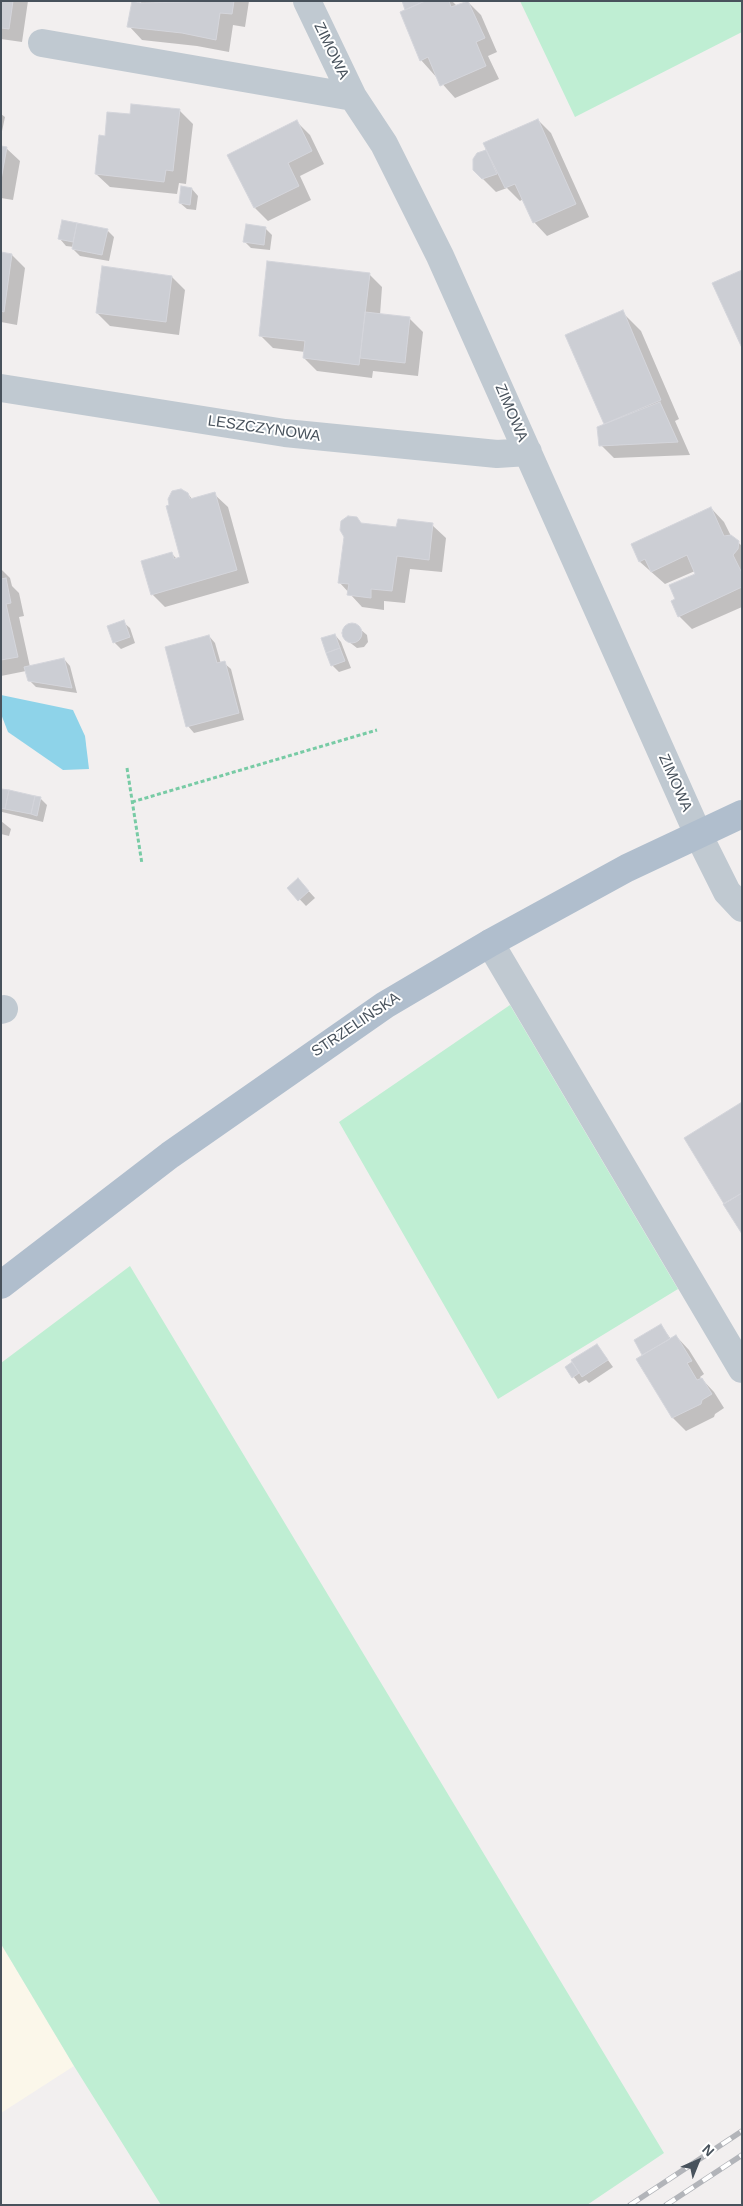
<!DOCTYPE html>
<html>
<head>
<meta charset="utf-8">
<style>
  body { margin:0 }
  #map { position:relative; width:743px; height:2206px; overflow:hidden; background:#f2efef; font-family:Helvetica,sans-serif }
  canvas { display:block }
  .frame { position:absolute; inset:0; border:2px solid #48525c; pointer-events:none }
  .north { position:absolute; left:673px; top:2136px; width:50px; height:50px; -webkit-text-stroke:4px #fff; paint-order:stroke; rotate:44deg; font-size:14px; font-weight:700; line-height:20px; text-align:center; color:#48525c }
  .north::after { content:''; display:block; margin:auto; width:18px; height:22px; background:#48525c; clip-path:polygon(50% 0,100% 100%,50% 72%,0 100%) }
</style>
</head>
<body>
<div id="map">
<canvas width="743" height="2206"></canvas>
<div class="frame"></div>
<div class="north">N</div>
</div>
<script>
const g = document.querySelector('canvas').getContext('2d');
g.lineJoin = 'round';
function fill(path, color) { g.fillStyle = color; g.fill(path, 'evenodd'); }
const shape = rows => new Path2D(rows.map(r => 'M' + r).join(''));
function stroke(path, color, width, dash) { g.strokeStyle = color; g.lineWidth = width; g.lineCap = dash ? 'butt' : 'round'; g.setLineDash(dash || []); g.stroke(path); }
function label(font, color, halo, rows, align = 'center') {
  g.font = font + ' Helvetica,sans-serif'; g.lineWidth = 4; g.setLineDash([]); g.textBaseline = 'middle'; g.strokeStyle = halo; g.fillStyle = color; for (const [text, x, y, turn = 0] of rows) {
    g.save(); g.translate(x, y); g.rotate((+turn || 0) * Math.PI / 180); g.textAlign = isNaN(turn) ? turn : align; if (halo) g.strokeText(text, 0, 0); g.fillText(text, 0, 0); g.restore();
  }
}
fill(shape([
  [1,1944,74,2066,1,2113]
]), '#fbf7ea');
fill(shape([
  [520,1,742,1,742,32,575,117],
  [510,1005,678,1289,498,1399,339,1122],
  [130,1266,664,2153,587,2205,161,2205,74,2066,1,1944,1,1363]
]), '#bfeed3');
fill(shape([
  [1,695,73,710,85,736,89,769,63,770,8,732,1,714]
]), '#8ed3e9');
fill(shape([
  [1,1,28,1,22,42,1,39],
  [142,1,249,1,245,27,233,25,229,52,197,46,142,40,129,26],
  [403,1,452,1,457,6,468,2,481,15,497,52,488,56,499,79,455,98,421,60],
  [180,111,193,124,186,184,179,183,177,194,110,187,96,174,106,137,131,115],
  [1,114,5,117,1,136],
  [538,120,551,133,589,217,547,236,534,222,523,199,520,201,507,188,496,192,474,170,478,154],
  [297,122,310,135,324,164,300,176,311,200,268,221,255,208],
  [1,147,6,148,20,161,13,200,1,198],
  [192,189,198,196,196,210,187,209,180,203],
  [63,222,107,230,114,237,109,261,80,256,73,249,74,247,66,246,60,239],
  [265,228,272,235,270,250,251,248,245,242],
  [1,254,12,255,25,268,17,325,1,322],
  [369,274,382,287,380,315,409,318,423,332,418,376,373,371,372,378,317,371,304,358,305,352,273,348,260,335],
  [172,277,185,290,179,335,110,326,97,313],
  [622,312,641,331,679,419,675,421,690,455,614,458,601,445,606,425,605,423],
  [188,494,193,500,214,494,228,507,249,583,165,607,152,594,172,554,177,559,182,558],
  [711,508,724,522,731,536,742,546,742,607,692,629,679,616,677,599,697,574,695,571,665,584,640,562,632,544],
  [357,518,363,525,397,529,432,525,446,538,442,572,410,569,405,603,384,601,384,610,362,607,340,583],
  [1,569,10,578,12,586,19,593,24,616,19,617,30,667,64,659,70,666,77,693,36,687,29,680,26,671,1,676],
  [123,622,130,628,135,643,121,649,114,642],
  [354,624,367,635,368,642,364,647,357,648,344,638,343,631,347,625],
  [335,635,341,642,351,668,339,672,332,665],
  [209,636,215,643,221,664,224,663,231,669,244,720,194,733,188,726],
  [1,790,40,798,47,805,43,822,2,812],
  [1,821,11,829,9,836,1,834],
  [304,886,315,898,306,906,289,888],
  [661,1326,671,1339,676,1336,689,1350,704,1374,700,1377,714,1392,724,1408,715,1414,714,1417,686,1431,672,1417,643,1354],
  [597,1345,613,1367,589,1383,586,1380,579,1384,567,1368]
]), '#0003');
const building = shape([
  [1,1,13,1,9,29,1,28,1,1],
  [132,1,141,3,234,1,232,14,220,13,216,40,182,33,127,27,132,1],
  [402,1,425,1,405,10,402,1],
  [425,1,449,1,451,7,468,1,485,38,476,42,486,66,440,86,428,57,420,61,400,12,425,1],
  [131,104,180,109,173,171,166,170,164,182,95,174,99,135,105,136,107,112,130,114,131,104],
  [538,119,576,204,533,223,515,184,505,188,483,143,538,119],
  [297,120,312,151,288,163,299,186,254,208,227,155,297,120],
  [1,146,7,147,1,180,1,146],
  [486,150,497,174,482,179,473,170,473,159,477,153,486,150],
  [181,186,192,188,190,205,179,203,181,186],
  [62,220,77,223,73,242,58,239,62,220],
  [77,223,108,229,102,255,72,249,77,223],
  [246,224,266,227,264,245,243,242,246,224],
  [1,252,12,254,4,312,1,311,1,252],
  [267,261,370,273,359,365,303,358,305,341,259,336,267,261],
  [102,266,172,276,166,322,96,313,102,266],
  [742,270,742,348,712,283,742,270],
  [623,310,661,400,604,424,565,335,623,310],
  [365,312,410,317,405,363,360,358,365,312],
  [660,402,678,442,599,446,597,427,660,402],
  [181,489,188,493,190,499,215,492,237,570,151,595,141,561,172,552,174,559,180,557,166,506,169,505,168,499,172,491,181,489],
  [711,507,724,536,731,535,739,541,738,549,733,555,742,573,742,587,678,617,671,601,675,599,669,585,695,574,687,555,651,572,645,559,639,562,631,544,711,507],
  [348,516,357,517,361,523,396,527,398,519,433,523,429,560,397,556,392,591,371,589,371,598,347,595,349,584,338,583,344,537,340,530,341,521,348,516],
  [6,578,11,603,6,604,18,657,1,660,1,579,6,578],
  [124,620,130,637,113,643,107,626,124,620],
  '342 633a10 10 0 1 1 20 0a10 10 0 1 1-20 0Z',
  [335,634,340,648,326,653,321,638,335,634],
  [209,635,217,663,225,661,239,713,186,727,165,647,209,635],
  [340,648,345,661,331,666,326,653,340,648],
  [64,658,72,688,28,681,24,667,64,658],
  [1,789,9,790,5,809,1,808,1,789],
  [9,790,35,796,31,814,5,809,9,790],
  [35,796,41,797,37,816,31,814,35,796],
  [298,878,309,891,298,901,287,888,298,878],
  [742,1102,742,1193,724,1204,684,1138,742,1102],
  [742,1193,742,1234,723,1204,742,1193],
  [661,1324,670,1339,642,1355,634,1340,661,1324],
  [676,1335,692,1361,687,1363,697,1380,702,1378,712,1394,702,1400,701,1404,672,1418,636,1359,676,1335],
  [597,1344,608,1360,582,1377,571,1360,597,1344],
  [572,1362,579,1373,572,1378,565,1367,572,1362]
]);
fill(building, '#ccced4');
stroke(building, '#d4d5db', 1);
stroke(shape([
  [127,768,142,864],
  [132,802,377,730]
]), '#78cba5', 3, [4, 2.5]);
stroke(shape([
  [307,1,353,97,384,144,440,256,698,834,727,892,742,908],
  [42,43,353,97],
  [1,388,285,433,497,454,528,452],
  [490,943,742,1369],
  [1,1010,4,1009]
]), '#c0c9d1', 28);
stroke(shape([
  [1,1285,170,1155,385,1005,490,943,627,868,742,814]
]), '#b0becd', 28);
const rail = shape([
  [630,2205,742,2131],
  [666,2205,742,2155]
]);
stroke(rail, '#b2b4b9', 5.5);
stroke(rail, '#fff', 4, [11]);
label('15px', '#48525c', '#fff', [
  ["ZIMOWA",331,51,64],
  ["ZIMOWA",511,413,67],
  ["LESZCZYNOWA",264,429,8],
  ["ZIMOWA",675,783,66],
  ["STRZELIŃSKA",356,1025,-34]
]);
</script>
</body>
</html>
